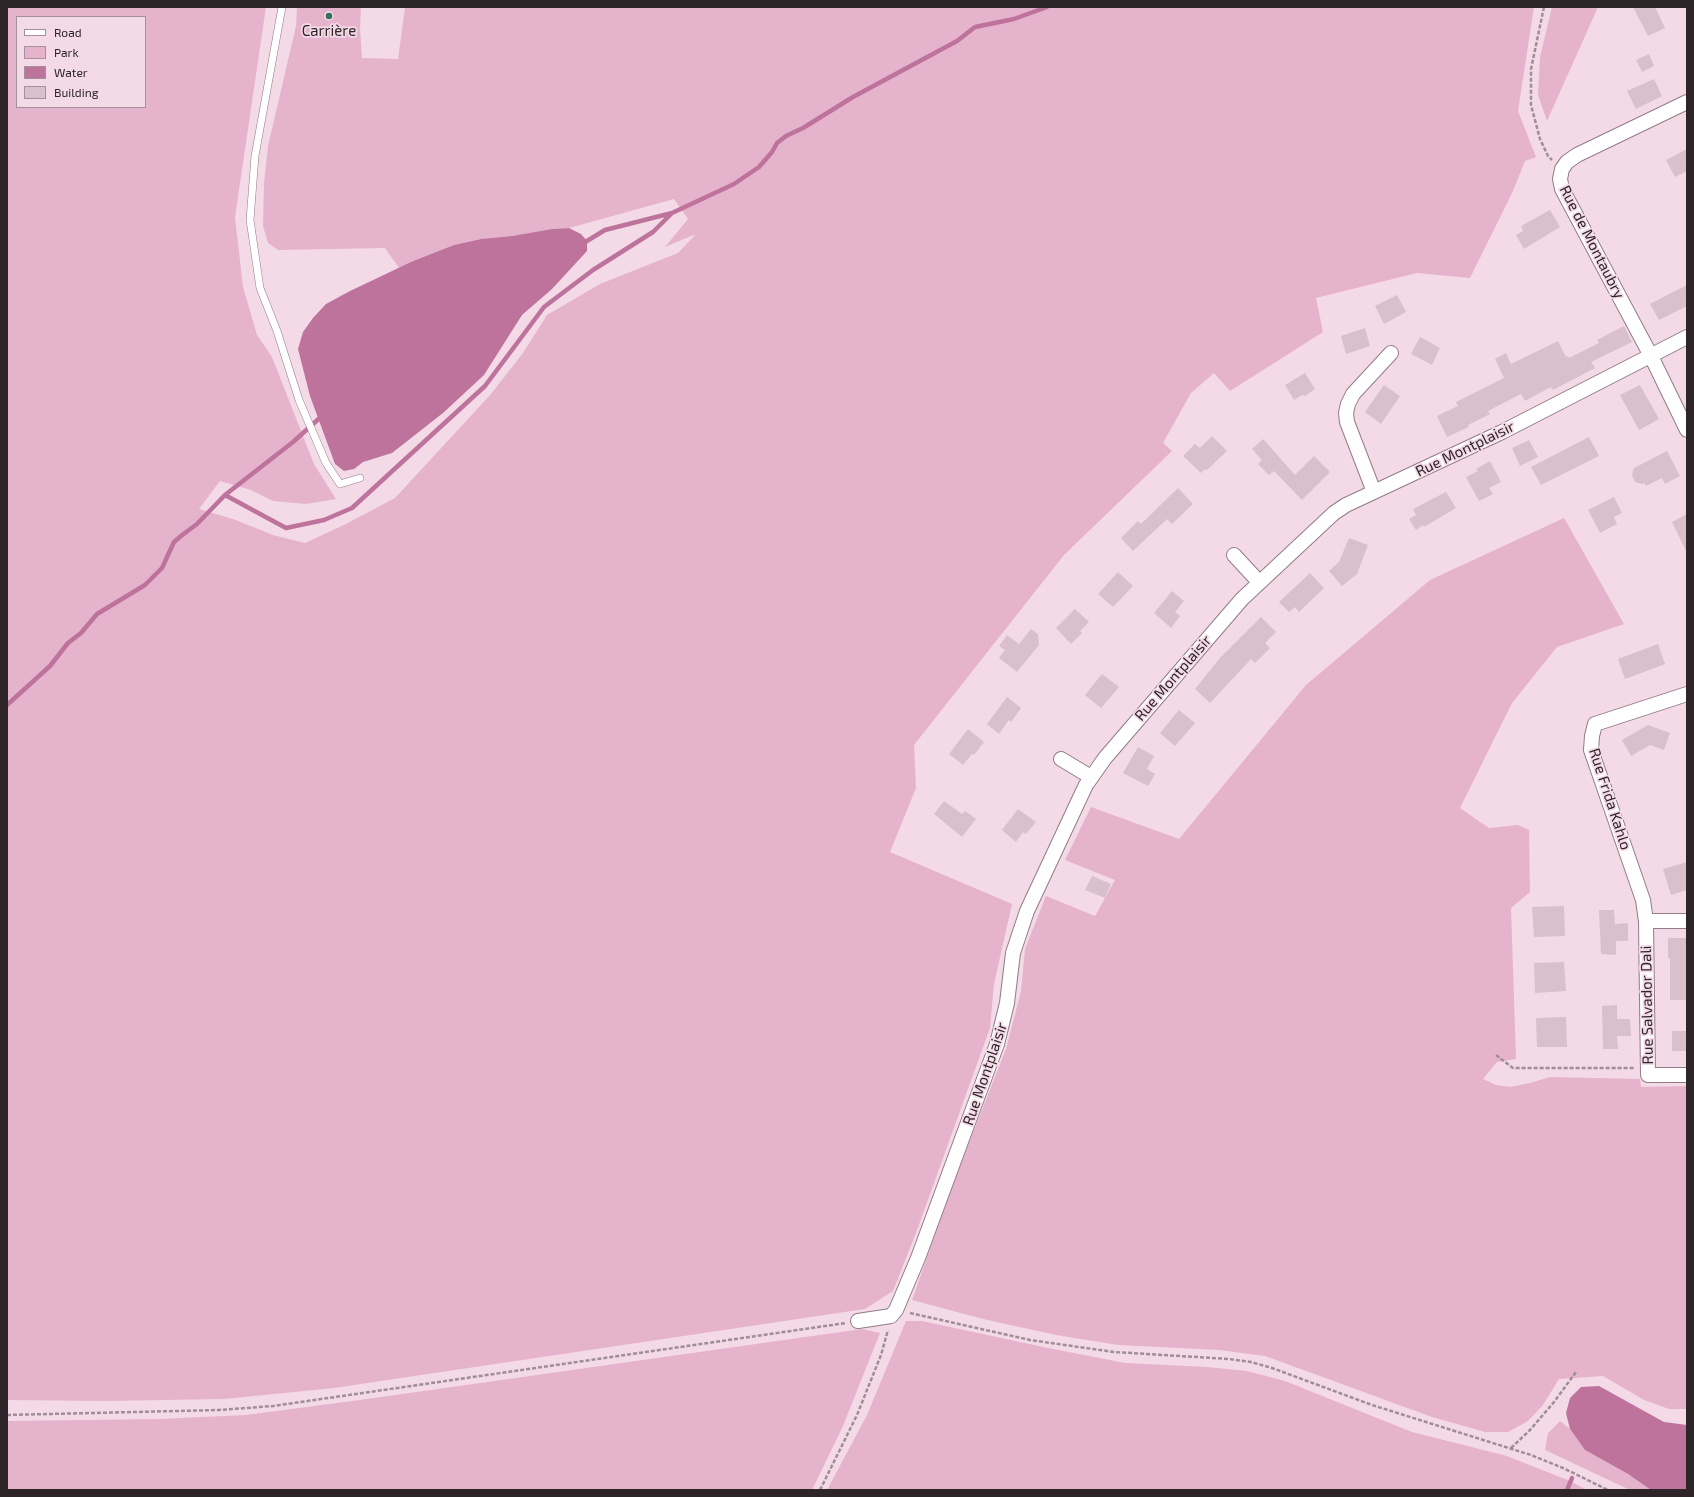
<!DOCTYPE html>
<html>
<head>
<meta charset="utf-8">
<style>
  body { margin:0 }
  #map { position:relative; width:1694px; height:1497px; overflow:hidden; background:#f3dae6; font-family:"Exo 2",sans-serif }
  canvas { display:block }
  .frame { position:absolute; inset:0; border:8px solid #2e2529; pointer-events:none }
  .legend { position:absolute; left:16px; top:16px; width:130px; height:92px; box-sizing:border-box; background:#f3dae6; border:1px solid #a4929a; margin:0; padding:5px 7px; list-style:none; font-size:12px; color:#2e2529 }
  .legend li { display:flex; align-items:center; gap:8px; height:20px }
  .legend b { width:20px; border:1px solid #a4929a }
</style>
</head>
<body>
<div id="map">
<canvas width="1694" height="1497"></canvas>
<div class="frame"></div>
<ul class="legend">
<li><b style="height:5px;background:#fff"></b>Road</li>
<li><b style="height:11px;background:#e6b3cd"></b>Park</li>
<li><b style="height:11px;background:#bd739c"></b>Water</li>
<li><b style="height:11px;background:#d9c0cc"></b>Building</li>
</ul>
</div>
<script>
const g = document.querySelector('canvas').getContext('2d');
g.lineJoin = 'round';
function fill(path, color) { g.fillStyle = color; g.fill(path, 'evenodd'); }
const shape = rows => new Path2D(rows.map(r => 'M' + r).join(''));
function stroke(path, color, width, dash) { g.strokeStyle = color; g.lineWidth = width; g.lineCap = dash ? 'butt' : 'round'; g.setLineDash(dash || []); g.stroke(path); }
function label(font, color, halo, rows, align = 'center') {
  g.font = font + ' "Exo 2",sans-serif'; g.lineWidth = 3.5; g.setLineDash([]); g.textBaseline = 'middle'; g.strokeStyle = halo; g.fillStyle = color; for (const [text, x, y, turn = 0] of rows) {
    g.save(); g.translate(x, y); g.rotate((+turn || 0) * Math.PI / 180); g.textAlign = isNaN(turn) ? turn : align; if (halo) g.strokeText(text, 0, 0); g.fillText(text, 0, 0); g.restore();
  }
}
fill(shape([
  [7,7,266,7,235,217,243,287,257,335,272,357,314,464,336,499,306,504,273,501,251,490,220,481,199,509,233,519,273,535,305,543,346,524,395,498,491,394,523,353,547,315,600,284,678,253,696,234,665,247,688,219,674,199,569,228,552,229,512,236,481,239,454,245,399,268,385,248,278,250,268,243,263,226,264,183,268,146,296,26,297,7,361,7,360,29,362,58,398,59,405,7,1534,7,1518,111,1536,157,1525,161,1513,191,1470,278,1417,273,1316,298,1323,332,1230,391,1214,373,1191,393,1163,443,1172,451,1064,555,914,745,916,788,890,852,1012,904,994,984,990,1028,916,1233,893,1291,865,1309,334,1388,224,1399,106,1401,7,1400],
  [17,17,145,17,145,107,17,107],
  [1552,7,1598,7,1547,121,1538,95,1540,57],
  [1564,518,1624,624,1557,647,1512,703,1460,808,1489,828,1518,825,1529,830,1530,892,1511,908,1516,1059,1497,1062,1483,1079,1496,1085,1510,1087,1530,1083,1550,1077,1640,1079,1641,1087,1687,1086,1687,1409,1669,1409,1644,1400,1603,1376,1559,1379,1543,1405,1528,1421,1508,1432,1485,1432,1432,1417,1265,1356,1219,1350,1118,1345,1056,1335,983,1319,912,1300,952,1186,1006,1049,1021,991,1025,949,1046,896,1095,916,1115,880,1065,860,1091,807,1179,839,1306,685,1430,580],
  [906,1321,922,1321,1048,1348,1125,1363,1207,1367,1247,1371,1285,1381,1412,1432,1507,1456,1570,1481,1587,1490,827,1490,867,1415],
  [862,1329,880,1333,843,1426,812,1490,7,1490,7,1421,161,1419,246,1415,360,1400],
  [1560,1421,1570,1429,1585,1450,1628,1474,1651,1490,1630,1490,1545,1450,1548,1433]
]), '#e6b3cd');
fill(shape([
  [569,228,581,234,587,241,587,251,552,289,522,315,484,375,443,413,392,453,363,462,354,469,344,471,335,464,310,396,298,349,303,332,313,318,326,304,350,291,411,262,454,245,481,239,512,236,552,229],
  [1599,1386,1664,1422,1687,1425,1687,1490,1651,1490,1628,1474,1585,1450,1570,1429,1566,1413,1570,1398,1581,1387]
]), '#bd739c');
stroke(shape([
  [582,244,605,230,672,213,734,184,759,167,772,152,777,143,786,136,803,128,853,97,957,41,975,27,1014,19,1047,7],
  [225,495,286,528,324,520,352,508,485,386,544,307,593,270,653,232,671,214],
  [7,705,50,666,68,643,81,633,97,614,145,585,162,568,174,542,181,536,197,524,225,495,293,442,323,415],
  [1567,1490,1572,1478]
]), '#bd739c', 4.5);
fill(shape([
  [1633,7,1655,7,1665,28,1648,36],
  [1649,54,1654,66,1642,72,1636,60],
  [1654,79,1662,96,1636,109,1627,91],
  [1687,149,1687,171,1675,177,1666,160],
  [1550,210,1560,227,1524,249,1516,235,1523,231,1521,226],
  [1687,285,1687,306,1659,320,1650,304],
  [1397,295,1406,312,1384,324,1375,306],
  [1624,326,1632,342,1591,362,1595,368,1553,390,1551,387,1525,401,1521,394,1488,411,1490,414,1468,425,1469,427,1447,437,1437,416,1458,406,1456,402,1504,378,1495,359,1506,353,1511,364,1558,341,1566,357,1568,356,1569,358,1599,343,1597,340],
  [1365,328,1370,346,1346,354,1341,336],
  [1420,337,1440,348,1432,365,1411,354],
  [1305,373,1315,389,1305,396,1302,395,1294,400,1285,385],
  [1384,385,1400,396,1381,424,1365,412],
  [1640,385,1659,419,1639,430,1620,395],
  [1212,436,1227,451,1207,470,1205,469,1201,473,1183,456,1195,444,1200,448],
  [1589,437,1599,456,1541,485,1531,467],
  [1263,439,1295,475,1314,456,1330,472,1302,500,1274,471,1269,475,1258,464,1262,460,1252,449],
  [1529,440,1538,457,1520,466,1512,448],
  [1667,451,1680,476,1665,484,1662,478,1646,486,1644,483,1642,484,1635,482,1632,475,1634,468],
  [1490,461,1501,482,1489,488,1493,494,1479,501,1466,477,1478,471,1476,469],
  [1178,488,1193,504,1172,524,1167,519,1133,551,1121,538,1138,521,1141,524],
  [1446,492,1456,508,1424,527,1423,525,1416,530,1409,519,1416,515,1413,509],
  [1614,497,1622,513,1614,517,1617,524,1600,533,1588,510],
  [1687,514,1687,553,1672,522],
  [1349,538,1368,545,1357,574,1342,586,1329,571,1339,562],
  [1118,572,1133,586,1113,607,1098,594],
  [1310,573,1324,588,1299,612,1295,607,1289,612,1279,602],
  [1172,591,1184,601,1175,612,1180,616,1171,628,1154,613],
  [1075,609,1089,622,1080,631,1082,633,1071,644,1056,628],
  [1261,617,1276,632,1265,643,1270,648,1255,663,1251,659,1210,703,1195,689,1219,659],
  [1031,629,1038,634,1039,645,1017,672,999,658,1005,650,999,646,1007,635,1019,644],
  [1658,644,1665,664,1625,679,1618,659],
  [1102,674,1119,687,1101,708,1085,695],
  [1007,697,1021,708,1011,722,1009,720,999,734,987,724],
  [1179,710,1195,723,1175,746,1160,733],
  [1648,725,1670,733,1664,750,1650,745,1631,756,1622,740],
  [968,729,984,742,974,755,972,754,963,765,949,754],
  [1138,747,1154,756,1147,769,1155,774,1148,786,1123,773],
  [944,801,962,814,965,811,976,819,962,837,934,814],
  [1018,809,1036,822,1026,834,1023,832,1016,842,1002,830],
  [1687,862,1687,890,1671,895,1663,869],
  [1092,876,1111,884,1105,898,1085,890],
  [1564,906,1565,936,1534,937,1532,907],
  [1599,910,1614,910,1615,924,1628,923,1628,941,1616,941,1616,955,1601,954],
  [1668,938,1687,938,1687,1000,1670,1000,1670,958,1668,958],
  [1564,962,1566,991,1535,993,1534,963],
  [1617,1005,1617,1019,1630,1019,1631,1036,1617,1036,1618,1049,1603,1049,1602,1006],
  [1566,1017,1567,1047,1537,1047,1536,1018],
  [1672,1031,1687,1031,1687,1051,1672,1051]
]), '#d9c0cc');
const lane = shape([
  [282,7,255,156,250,220,260,288,277,331,299,400,326,463,340,484,360,478]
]);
const street = shape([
  [1687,102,1577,155,1567,162,1562,169,1560,179,1562,189,1651,356,1687,430],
  [1374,492,1347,422,1346,413,1348,404,1353,394,1391,353],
  [1234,555,1259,582],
  [1687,694,1595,724,1592,736,1591,750,1643,900,1646,921,1648,1075,1687,1075],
  [1061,759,1091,777],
  [1646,921,1687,921],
  [858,1321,891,1316,896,1310,918,1258,997,1044,1007,1003,1013,953,1027,911,1077,804,1086,785,1105,758,1242,599,1334,513,1346,505,1502,432,1687,337]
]);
stroke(lane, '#927c87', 8);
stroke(street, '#927c87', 16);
stroke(shape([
  [1544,7,1531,69,1531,105,1540,139,1548,156,1552,160],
  [1496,1055,1513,1068,1634,1068],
  [910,1313,1030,1340,1114,1352,1229,1359,1251,1362,1272,1368,1372,1405,1531,1455,1563,1468,1608,1490],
  [7,1415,219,1410,273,1406,846,1323],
  [1511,1448,1530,1430,1554,1402,1576,1372],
  [820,1490,857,1415,881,1355,888,1330]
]), '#a08e96', 2.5, [4, 2]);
stroke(lane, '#fff', 7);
stroke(street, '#fff', 14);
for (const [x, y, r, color] of [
  [329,16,4,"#356e56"]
]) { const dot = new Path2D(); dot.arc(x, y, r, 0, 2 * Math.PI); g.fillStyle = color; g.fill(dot); stroke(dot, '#f3dae6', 1.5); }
label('15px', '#2e2529', '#f3dae6', [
  ["Carrière",329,31]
]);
label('15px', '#2e2529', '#f3dae6', [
  ["Rue de Montaubry",1592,242,63],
  ["Rue Montplaisir",1465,449,-26],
  ["Rue Montplaisir",1173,678,-49],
  ["Rue Frida Kahlo",1610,799,72],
  ["Rue Salvador Dali",1647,1005,-91],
  ["Rue Montplaisir",985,1074,-71]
]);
</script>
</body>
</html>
